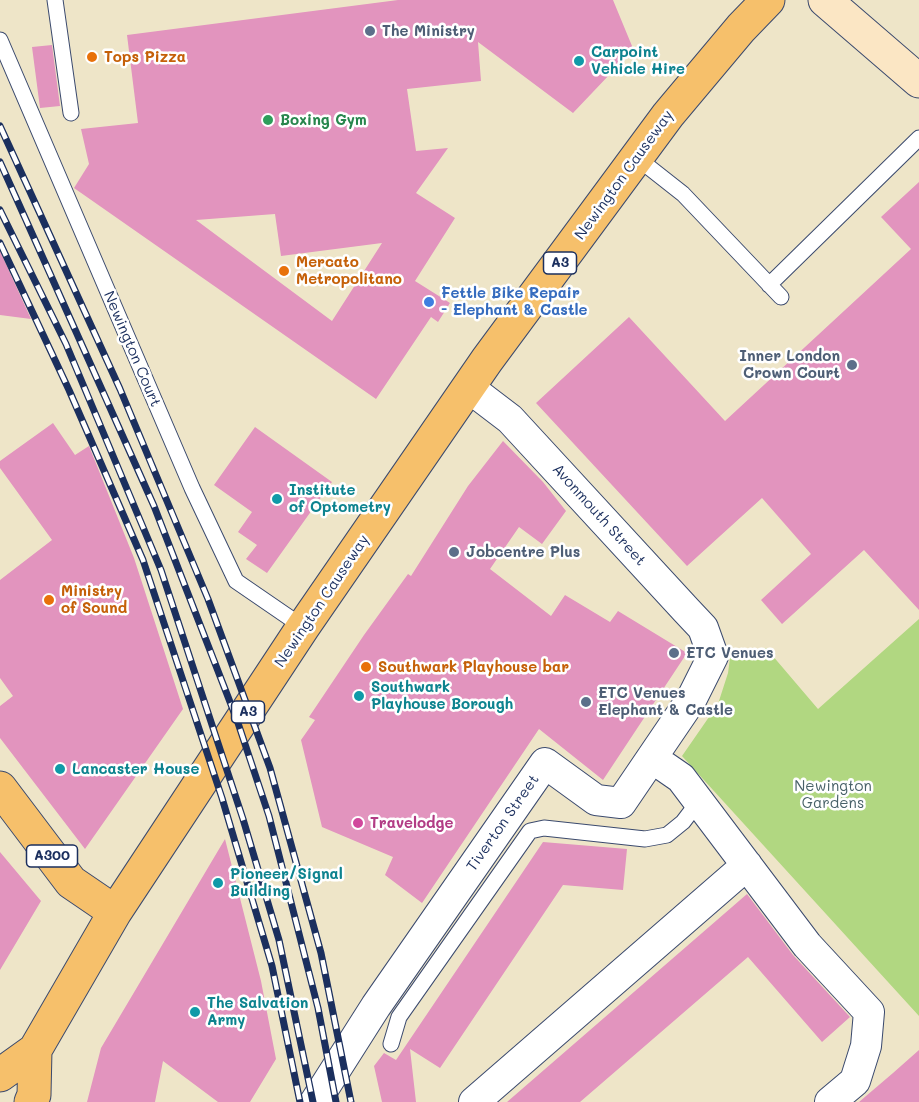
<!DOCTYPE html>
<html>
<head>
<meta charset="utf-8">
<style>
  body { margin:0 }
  canvas { display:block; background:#eee5c8 }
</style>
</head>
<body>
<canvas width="919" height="1102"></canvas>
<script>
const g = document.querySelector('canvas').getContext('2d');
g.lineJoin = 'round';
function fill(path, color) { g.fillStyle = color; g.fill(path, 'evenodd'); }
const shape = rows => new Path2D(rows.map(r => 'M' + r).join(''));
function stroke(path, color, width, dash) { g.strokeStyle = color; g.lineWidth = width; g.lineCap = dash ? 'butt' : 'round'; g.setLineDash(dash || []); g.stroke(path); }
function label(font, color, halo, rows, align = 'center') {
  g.font = font + ' Mali,sans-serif'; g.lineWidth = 5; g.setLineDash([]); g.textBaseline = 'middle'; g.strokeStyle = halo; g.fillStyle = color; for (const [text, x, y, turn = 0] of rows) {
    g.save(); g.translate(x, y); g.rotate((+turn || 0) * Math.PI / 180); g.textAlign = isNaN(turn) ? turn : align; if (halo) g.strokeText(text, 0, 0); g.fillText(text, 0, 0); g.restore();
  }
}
fill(shape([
  [919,619,919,1016,682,756,718,704,728,673,730,658,766,648,818,709]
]), '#b1d781');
fill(shape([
  [398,0,613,0,632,46,630,53,573,113,478,42,481,81,407,89,416,151,448,148,416,193,455,218,415,281,450,303,438,322,431,317,376,399,74,188,89,164,81,129,138,123,127,35],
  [275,214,281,256,382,243,332,321,196,220],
  [52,45,60,106,40,108,32,47],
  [919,182,919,610,864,550,782,624,761,600,811,554,762,498,687,566,536,403,629,317,725,421,911,249,881,217],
  [0,251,31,319,0,315],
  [53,423,75,455,89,446,134,558,183,709,85,849,0,738,0,706,13,696,0,678,0,580,52,540,0,468,0,461],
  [255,427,332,482,267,573,246,559,257,545,238,532,252,512,214,485],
  [503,441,543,482,566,511,542,544,519,527,490,569,551,616,565,595,610,622,618,611,687,653,603,780,539,729,422,903,385,875,393,857,322,827,301,740,315,720,309,717,364,635,408,574,411,576,468,486],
  [225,839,261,981,276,1059,250,1102,218,1102,163,1061,155,1102,87,1102,101,1048],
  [543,842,627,849,623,890,563,885,440,1068,410,1049,416,1102,382,1102,374,1066,384,1053,396,1060],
  [0,852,41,901,0,970],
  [747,894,793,955,850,1017,822,1042,748,957,580,1102,507,1102],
  [919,1050,919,1102,859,1102,893,1073]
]), '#e294be');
const lane = shape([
  [55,0,71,113],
  [0,40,192,488,236,581,303,627],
  [636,157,683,194,781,297],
  [769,285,919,138],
  [391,1044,399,1017,530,831,544,828,645,839,667,835,683,822,699,801]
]);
const street = shape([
  [652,758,681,778,807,945,869,1012,866,1046,855,1081,830,1102],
  [315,1102,376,1006,545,763,596,800,621,803,691,700,713,656,703,628,687,611,510,419,468,387],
  [474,1102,747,865]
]);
const secondary = shape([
  [825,0,919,81]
]);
const primary = shape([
  [0,788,71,882,115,912],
  [0,1075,35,1050,115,912,303,627,487,360,668,115,741,28,768,0],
  [31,1102,34,1095,35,1050]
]);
stroke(lane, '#3b4a6e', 17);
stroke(street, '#3b4a6e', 32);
stroke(secondary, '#3b4a6e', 35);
stroke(primary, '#3b4a6e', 35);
stroke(lane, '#fff', 15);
stroke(street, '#fff', 30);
stroke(secondary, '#fbe6c4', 33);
stroke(primary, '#f6c06b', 33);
const rail = shape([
  [0,126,120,389,208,599,270,768,321,953,351,1102],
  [0,162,154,506,237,720,269,816,318,1008,336,1102],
  [0,210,66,344,161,570,243,819,279,940,313,1102],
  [0,243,69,390,143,560,222,798,272,966,300,1102]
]);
stroke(rail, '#1b2f5e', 7);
stroke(rail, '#fff', 4.5, [14]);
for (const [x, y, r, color] of [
  [370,31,6,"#5c6f8a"],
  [92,57,6,"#e8710a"],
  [579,61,6,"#0f9aa8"],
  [268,120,6,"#2e9e5b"],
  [284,271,6,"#e8710a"],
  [429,302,6,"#3f7fe0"],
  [852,365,6,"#5c6f8a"],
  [277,499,6,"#0f9aa8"],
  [454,552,6,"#5c6f8a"],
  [49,600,6,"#e8710a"],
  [674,653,6,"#5c6f8a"],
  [366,667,6,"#e8710a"],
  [359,696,6,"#0f9aa8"],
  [586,702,6,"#5c6f8a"],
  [60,769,6,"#0f9aa8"],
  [358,823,6,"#d1479c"],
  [218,883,6,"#0f9aa8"],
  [195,1012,6,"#0f9aa8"]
]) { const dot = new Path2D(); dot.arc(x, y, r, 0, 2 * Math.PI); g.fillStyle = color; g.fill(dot); stroke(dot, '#fff', 2); }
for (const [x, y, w] of [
  [560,263,33],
  [248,712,33],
  [52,856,51]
]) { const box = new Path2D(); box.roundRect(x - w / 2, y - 11, w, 22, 4.5); g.fillStyle = '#fff'; g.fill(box); stroke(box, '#1b2f5e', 1.5); }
label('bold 14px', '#1b2f5e', null, [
  ["A3",560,263],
  ["A3",248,712],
  ["A300",52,856]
]);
label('bold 15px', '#4e5e75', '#fff', [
  ["The Ministry",382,31],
  ["Inner London",840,356,"right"],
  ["Crown Court",840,373,"right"],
  ["Jobcentre Plus",466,552],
  ["ETC Venues",686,653],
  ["ETC Venues",598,693],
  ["Elephant & Castle",598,710]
], 'left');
label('bold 15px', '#0d838f', '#fff', [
  ["Carpoint",591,52],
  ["Vehicle Hire",591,69],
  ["Institute",289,490],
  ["of Optometry",289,507],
  ["Southwark",371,687],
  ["Playhouse Borough",371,704],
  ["Lancaster House",72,769],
  ["Pioneer/Signal",230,874],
  ["Building",230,891],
  ["The Salvation",207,1003],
  ["Army",207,1020]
], 'left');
label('bold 15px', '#c56008', '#fff', [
  ["Tops Pizza",104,57],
  ["Mercato",296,262],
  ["Metropolitano",296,279],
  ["Ministry",61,591],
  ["of Sound",61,608],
  ["Southwark Playhouse bar",378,667]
], 'left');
label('bold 15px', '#27864d', '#fff', [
  ["Boxing Gym",280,120]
], 'left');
label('15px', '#1b2f5e', '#fff', [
  ["Newington Causeway",624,175,-54],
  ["Newington Court",132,349,67],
  ["Avonmouth Street",599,515,48],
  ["Newington Causeway",322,601,-56],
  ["Tiverton Street",503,823,-55]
]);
label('bold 15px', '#366cbe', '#fff', [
  ["Fettle Bike Repair",441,293],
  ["- Elephant & Castle",441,310]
], 'left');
label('15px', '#486168', '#fff', [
  ["Newington",833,786],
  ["Gardens",833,803]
]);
label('bold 15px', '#b23c85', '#fff', [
  ["Travelodge",370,823]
], 'left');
</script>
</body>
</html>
